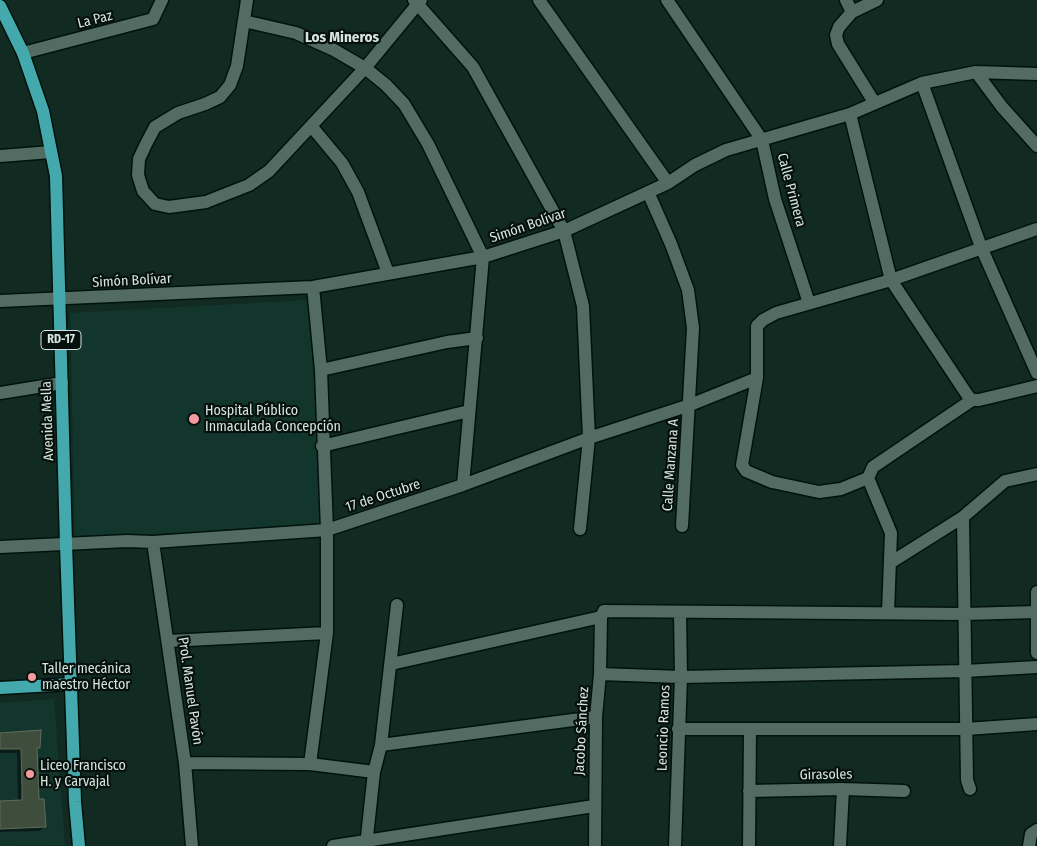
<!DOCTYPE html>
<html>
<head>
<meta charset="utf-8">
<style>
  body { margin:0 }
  canvas { display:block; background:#112a22 }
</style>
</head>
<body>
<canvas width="1037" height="846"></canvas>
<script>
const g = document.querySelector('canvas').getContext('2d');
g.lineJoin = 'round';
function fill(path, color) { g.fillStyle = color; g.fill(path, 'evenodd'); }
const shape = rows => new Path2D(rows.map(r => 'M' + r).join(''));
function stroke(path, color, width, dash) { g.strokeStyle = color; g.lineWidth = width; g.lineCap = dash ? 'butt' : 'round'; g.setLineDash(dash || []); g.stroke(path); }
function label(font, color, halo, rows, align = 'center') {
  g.font = font + ' "Fira Sans Condensed",sans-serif'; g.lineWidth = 4.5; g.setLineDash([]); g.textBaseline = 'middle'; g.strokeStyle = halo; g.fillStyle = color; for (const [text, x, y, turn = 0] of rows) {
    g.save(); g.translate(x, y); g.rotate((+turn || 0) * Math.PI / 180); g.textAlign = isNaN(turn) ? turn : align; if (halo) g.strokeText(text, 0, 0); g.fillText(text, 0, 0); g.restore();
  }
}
fill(shape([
  [309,300,323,525,75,538,70,313],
  [54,699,65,845,0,846,0,703]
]), '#13362c');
fill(shape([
  [0,734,39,747,35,750,38,800,45,826,40,831,0,832,0,802,18,801,17,753,0,753]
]), '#0007');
const building = shape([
  [41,730,40,748,37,748,39,799,44,799,46,827,0,829,0,801,22,800,22,787,21,749,0,749,0,733,41,730]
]);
fill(building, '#3f4d3c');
stroke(building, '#5e6d5b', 1);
const minor = shape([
  [247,0,237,66,230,85,220,97,205,104,178,113,155,127,146,144,139,159,138,175,143,191,155,204,169,207,206,202,249,185,269,171,365,68,421,0],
  [414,0,473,67,564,231,583,306,589,438,580,529],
  [539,0,668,183],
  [667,0,762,140,775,199,809,303],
  [846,0,852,12],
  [244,21,296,33,334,50,365,68,386,85,404,104,428,144,483,257,463,485],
  [23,53,153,19,162,0],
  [976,72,1002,107,1037,146],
  [922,83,981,247,1037,373],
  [874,102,838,44,836,35,839,27,852,12,877,0],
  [850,114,891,280,968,396,972,400,979,400,1037,386],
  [312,127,342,163,358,192,388,273],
  [0,156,51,152],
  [648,192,671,244,688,290,693,328,682,526],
  [0,301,313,287,483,257,564,231,668,183,695,165,726,150,850,114,922,83,976,72,1037,74],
  [321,370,447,342,477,338],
  [0,393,62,383],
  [322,446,469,411],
  [868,478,841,489,819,492,772,482,746,471,742,465,757,378,757,326,763,320,776,313,891,280,1037,229],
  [963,517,967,780,970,789],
  [153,542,185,763,192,846],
  [0,547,127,541,153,542,327,530,463,485,589,438,690,405,757,378],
  [890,563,963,517,1005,481,1037,474],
  [1037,592,1037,653],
  [888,613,891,533,868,478,873,467,972,400],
  [168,641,327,633],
  [391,664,601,617,604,611,964,614,1037,612],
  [600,674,681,677,965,671,1037,667],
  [678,729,966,729,1037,724],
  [381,745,596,717],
  [185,763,310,764,374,772],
  [310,764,327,633,327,530,321,370,313,287],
  [749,791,843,789,904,791],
  [333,846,594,806],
  [366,846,374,772,381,745,397,605],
  [595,846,596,717,600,674,601,617],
  [675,846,681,677,680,612],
  [749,846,750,730],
  [840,846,843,789],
  [1029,846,1031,834,1037,830]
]);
const major = shape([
  [0,6,23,53,43,111,56,176,66,544,75,802,79,846],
  [0,688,72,684]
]);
stroke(minor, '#00120c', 15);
stroke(major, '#00120c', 15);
stroke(minor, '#526c63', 12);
stroke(major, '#44a9ac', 12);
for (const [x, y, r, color] of [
  [194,419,6,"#f59b9e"],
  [32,677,5,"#f59b9e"],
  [30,774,5,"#f59b9e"]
]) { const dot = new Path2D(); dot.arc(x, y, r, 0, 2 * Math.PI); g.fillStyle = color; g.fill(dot); stroke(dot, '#06100d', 2); }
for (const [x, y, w] of [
  [61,340,40]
]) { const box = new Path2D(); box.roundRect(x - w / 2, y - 9.5, w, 19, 4); g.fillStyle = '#06100d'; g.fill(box); stroke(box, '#d6e5df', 1); }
label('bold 12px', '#d6e5df', null, [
  ["RD-17",61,340]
]);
label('14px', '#d6e5df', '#06100d', [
  ["La Paz",95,20,-14],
  ["Calle Primera",791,190,75],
  ["Simón Bolívar",528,226,-19],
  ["Simón Bolívar",132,281,-3],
  ["Avenida Mella",48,421,-92],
  ["Calle Manzana A",671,465,-86],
  ["17 de Octubre",383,496,-18],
  ["Prol. Manuel Pavón",190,691,82],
  ["Leoncio Ramos",664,728,-88],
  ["Jacobo Sánchez",582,731,-87],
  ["Girasoles",826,775,-1]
]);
label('14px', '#d6e5df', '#06100d', [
  ["Hospital Público",205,411],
  ["Inmaculada Concepción",205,427],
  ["Taller mecánica",42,669],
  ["maestro Héctor",42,685],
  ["Liceo Francisco",40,766],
  ["H. y Carvajal",40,782]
], 'left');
label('bold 15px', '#d6e5df', '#06100d', [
  ["Los Mineros",342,38]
]);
</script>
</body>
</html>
